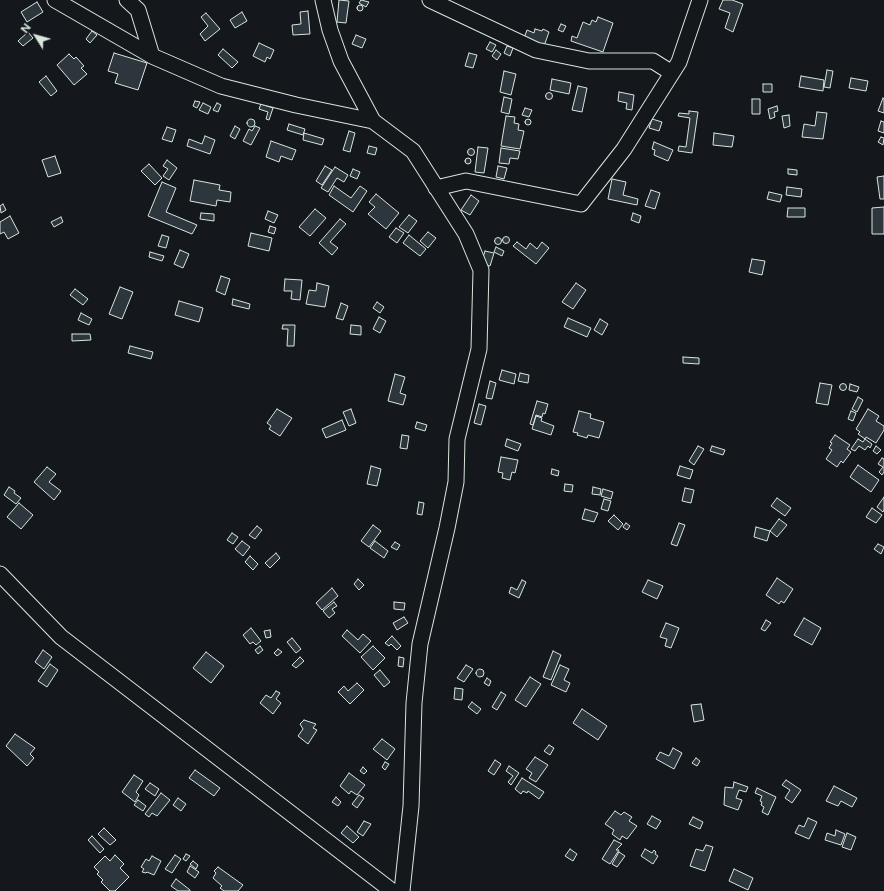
<!DOCTYPE html>
<html>
<head>
<meta charset="utf-8">
<style>
  body { margin:0 }
  #map { position:relative; width:884px; height:891px; overflow:hidden; background:#14181c; font-family:Figtree,sans-serif }
  canvas { display:block }
  .north { position:absolute; left:16px; top:16px; width:40px; height:40px; -webkit-text-stroke:3px #14181c; paint-order:stroke; rotate:307deg; font-size:11px; font-weight:700; line-height:16px; text-align:center; color:#d8e6dc }
  .north::after { content:''; display:block; margin:auto; width:14px; height:18px; background:#d8e6dc; clip-path:polygon(50% 0,100% 100%,50% 72%,0 100%) }
</style>
</head>
<body>
<div id="map">
<canvas width="884" height="891"></canvas>
<div class="north">N</div>
</div>
<script>
const g = document.querySelector('canvas').getContext('2d');
g.lineJoin = 'round';
function fill(path, color) { g.fillStyle = color; g.fill(path, 'evenodd'); }
const shape = rows => new Path2D(rows.map(r => 'M' + r).join(''));
function stroke(path, color, width, dash) { g.strokeStyle = color; g.lineWidth = width; g.lineCap = dash ? 'butt' : 'round'; g.setLineDash(dash || []); g.stroke(path); }
const building = shape([
  [339,0,349,1,346,23,337,22,339,0],
  [361,0,369,2,366,7,359,3,361,0],
  [723,0,732,0,743,4,733,32,725,28,730,13,719,9,723,0],
  [37,2,43,12,27,22,21,12,37,2],
  '357 8a3 3 0 1 1 6 0a3 3 0 1 1-6 0Z',
  [308,11,310,34,293,35,292,25,301,24,300,12,308,11],
  [242,12,247,21,235,28,230,20,242,12],
  [206,13,220,29,205,41,200,34,208,26,201,17,206,13],
  [598,17,613,23,603,52,571,41,572,36,577,38,583,22,590,25,592,20,596,22,598,17],
  [561,24,566,26,563,32,558,30,561,24],
  [535,29,542,31,543,29,549,32,543,49,523,41,527,30,534,33,535,29],
  [92,31,97,35,90,43,86,39,92,31],
  [28,32,33,38,23,46,18,41,28,32],
  [356,35,366,39,362,48,352,44,356,35],
  [490,42,496,45,492,52,486,49,490,42],
  [259,43,274,50,270,59,267,57,265,62,253,56,259,43],
  [507,46,513,48,510,56,504,53,507,46],
  [223,49,238,62,232,68,218,55,223,49],
  [496,50,501,54,497,60,492,56,496,50],
  [114,53,147,63,138,90,115,83,118,74,108,71,114,53],
  [469,53,477,55,473,68,465,66,469,53],
  [69,54,74,59,76,57,84,66,81,68,87,74,74,85,57,65,69,54],
  [827,70,833,71,830,88,824,87,827,70],
  [504,71,516,74,511,95,500,92,504,71],
  [46,76,57,91,51,96,39,82,46,76],
  [801,76,824,80,823,91,799,87,801,76],
  [851,78,868,81,866,91,849,88,851,78],
  [552,79,571,83,569,94,550,90,552,79],
  [763,84,772,84,772,92,763,92,763,84],
  [578,86,587,88,582,112,572,110,578,86],
  [619,92,634,95,632,110,626,109,627,103,618,101,619,92],
  '545.5 96a3.5 3.5 0 1 1 7 0a3.5 3.5 0 1 1-7 0Z',
  [504,97,512,99,509,114,501,112,504,97],
  [883,98,884,99,884,113,878,111,883,98],
  [752,99,760,99,760,114,752,114,752,99],
  [195,101,200,102,197,108,193,106,195,101],
  [203,103,211,107,208,114,199,110,203,103],
  [217,103,221,105,218,112,213,110,217,103],
  [261,104,273,108,269,120,266,119,268,112,259,109,261,104],
  [777,106,778,111,774,112,775,117,770,119,768,109,777,106],
  [525,108,532,110,529,117,522,115,525,108],
  [689,111,698,112,692,153,678,151,679,146,686,147,690,118,678,116,679,113,689,114,689,111],
  [817,112,827,113,823,139,802,137,804,124,815,126,817,112],
  [789,115,790,126,784,128,782,116,789,115],
  [506,116,515,117,514,123,519,124,518,130,524,131,520,149,501,146,506,116],
  '247 123a4 4 0 1 1 8 0a4 4 0 1 1-8 0Z',
  [652,119,662,122,659,131,649,128,652,119],
  '525 122a3 3 0 1 1 6 0a3 3 0 1 1-6 0Z',
  [881,121,884,122,884,133,878,131,881,121],
  [289,124,305,129,303,135,287,130,289,124],
  [235,126,240,129,235,139,230,136,235,126],
  [255,126,260,128,251,145,243,141,249,129,252,131,255,126],
  [167,127,176,130,172,142,162,139,167,127],
  [349,131,355,133,350,152,343,150,349,131],
  [304,133,324,139,322,145,303,140,304,133],
  [714,133,734,136,732,147,713,145,714,133],
  [205,136,215,140,210,154,187,146,189,139,202,144,205,136],
  [881,137,884,138,883,145,878,142,881,137],
  [271,141,296,150,292,160,281,156,279,162,266,157,271,141],
  [654,142,673,150,668,161,654,155,655,150,652,149,654,142],
  [369,146,377,148,375,155,367,153,369,146],
  [478,147,488,148,484,173,475,172,478,147],
  [501,148,520,151,518,159,510,158,509,164,499,163,501,148],
  '467.5 152a3.5 3.5 0 1 1 7 0a3.5 3.5 0 1 1-7 0Z',
  [55,156,61,173,48,177,42,160,55,156],
  '465 161a3 3 0 1 1 6 0a3 3 0 1 1-6 0Z',
  [167,160,177,168,169,180,163,176,168,169,163,166,167,160],
  [149,164,162,178,155,185,141,171,149,164],
  [325,166,332,170,322,185,316,181,325,166],
  [498,166,507,168,504,179,496,177,498,166],
  [335,167,348,175,344,182,337,178,328,192,321,188,335,167],
  [353,169,360,172,357,179,350,176,353,169],
  [788,169,797,170,797,175,788,174,788,169],
  [884,176,884,199,880,199,877,177,884,176],
  [612,179,626,182,623,195,638,199,637,205,608,199,612,179],
  [194,180,220,185,219,190,231,192,230,202,217,200,216,206,190,201,194,180],
  [162,182,176,188,166,212,197,225,192,234,148,216,162,182],
  [334,186,351,198,360,186,367,191,353,212,329,195,334,186],
  [787,187,802,189,801,197,786,195,787,187],
  [651,190,660,193,655,209,645,206,651,190],
  [769,192,782,195,780,202,767,199,769,192],
  [376,194,399,213,386,229,368,214,375,207,369,202,376,194],
  [471,195,479,201,470,215,461,210,471,195],
  [3,204,6,210,1,213,0,206,3,204],
  [884,207,884,234,872,234,872,208,884,207],
  [788,208,805,208,805,217,787,217,788,208],
  [315,209,326,218,310,236,299,227,315,209],
  [268,211,278,215,274,223,265,219,268,211],
  [201,213,214,214,214,221,200,219,201,213],
  [633,213,641,216,639,223,631,220,633,213],
  [409,215,417,221,408,233,399,227,409,215],
  [10,216,19,233,8,239,4,232,0,234,0,222,10,216],
  [61,217,63,222,54,227,51,222,61,217],
  [340,219,346,224,330,242,338,248,332,255,319,243,340,219],
  [270,226,276,228,274,234,268,232,270,226],
  [396,228,404,233,397,243,389,237,396,228],
  [428,232,436,238,428,248,420,241,428,232],
  [251,233,272,238,269,251,248,246,251,233],
  [162,235,169,237,166,248,158,246,162,235],
  [409,235,426,249,420,256,403,243,409,235],
  '502.5 240a3.5 3.5 0 1 1 7 0a3.5 3.5 0 1 1-7 0Z',
  '494.5 241a3.5 3.5 0 1 1 7 0a3.5 3.5 0 1 1-7 0Z',
  [517,242,526,249,530,243,537,249,542,242,549,248,536,264,513,246,517,242],
  [496,247,504,251,502,256,494,252,496,247],
  [180,250,189,254,183,268,174,264,180,250],
  [485,251,494,253,490,266,481,264,485,251],
  [150,252,164,256,162,261,149,257,150,252],
  [752,259,765,261,762,275,749,272,752,259],
  [221,276,230,279,225,295,216,291,221,276],
  [285,279,302,280,300,300,291,299,292,291,284,291,285,279],
  [317,283,329,286,325,307,306,304,309,290,316,291,317,283],
  [576,283,586,290,573,309,562,302,576,283],
  [120,287,133,292,122,319,109,314,120,287],
  [75,289,88,299,83,305,70,295,75,289],
  [233,299,250,304,249,309,232,305,233,299],
  [179,301,203,308,199,322,175,315,179,301],
  [377,302,384,307,380,313,373,308,377,302],
  [341,303,348,306,343,320,336,318,341,303],
  [81,313,92,319,89,325,78,320,81,313],
  [379,317,386,321,380,333,373,329,379,317],
  [568,318,591,328,587,337,564,327,568,318],
  [600,319,608,324,602,335,594,330,600,319],
  [283,325,295,325,294,346,287,346,288,329,282,329,283,325],
  [351,325,361,326,361,335,350,334,351,325],
  [72,334,90,334,91,340,72,341,72,334],
  [130,346,153,352,151,359,128,353,130,346],
  [683,357,699,358,699,364,683,363,683,357],
  [502,370,516,374,514,384,499,380,502,370],
  [520,373,529,375,528,383,518,381,520,373],
  [395,374,405,377,400,393,406,395,403,405,388,401,395,374],
  [490,381,496,383,492,399,486,398,490,381],
  [820,383,832,385,828,405,816,403,820,383],
  '839.5 387a3.5 3.5 0 1 1 7 0a3.5 3.5 0 1 1-7 0Z',
  [850,384,859,387,857,392,849,390,850,384],
  [858,397,863,400,857,412,852,409,858,397],
  [537,401,548,404,545,414,543,413,542,417,536,415,533,425,530,424,537,401],
  [479,404,486,406,481,425,474,423,479,404],
  [277,409,292,418,280,436,269,429,271,426,267,423,277,409],
  [351,409,356,423,349,426,343,412,351,409],
  [868,409,879,416,876,421,884,426,884,430,876,443,866,437,865,439,858,434,860,432,856,429,868,409],
  [579,411,591,414,590,418,604,422,599,438,588,435,587,438,577,435,578,433,573,432,579,411],
  [851,411,856,413,853,421,848,419,851,411],
  [536,416,542,418,541,421,554,426,551,435,532,429,536,416],
  [342,420,346,430,326,438,322,429,342,420],
  [417,422,427,425,425,431,415,428,417,422],
  [402,435,409,436,407,449,400,448,402,435],
  [835,435,850,445,847,449,851,452,843,463,841,461,837,467,826,459,832,450,829,448,832,443,830,442,835,435],
  [507,439,521,444,518,451,505,446,507,439],
  [858,439,863,442,865,439,872,444,870,448,868,446,865,450,859,446,855,451,851,449,858,439],
  [698,446,704,449,694,465,689,461,698,446],
  [712,446,725,450,723,455,710,451,712,446],
  [876,446,881,450,877,454,873,451,876,446],
  [501,457,518,460,515,473,512,472,510,480,502,478,503,473,498,472,501,457],
  [882,458,884,459,884,472,882,475,879,472,883,467,878,464,882,458],
  [858,465,879,480,871,492,850,477,858,465],
  [371,466,381,469,377,486,367,484,371,466],
  [680,466,693,470,690,479,677,475,680,466],
  [47,467,56,474,49,482,61,491,54,500,34,482,47,467],
  [552,469,559,471,558,476,551,474,552,469],
  [565,484,573,485,572,492,564,491,565,484],
  [9,487,15,491,14,493,21,498,16,504,4,495,9,487],
  [593,487,601,489,600,495,592,494,593,487],
  [685,488,694,490,691,503,682,501,685,488],
  [603,489,613,492,611,499,601,496,603,489],
  [884,497,884,510,883,512,877,507,884,497],
  [777,498,791,508,785,516,771,506,777,498],
  [604,499,611,501,608,511,601,509,604,499],
  [419,502,424,503,422,515,417,514,419,502],
  [19,503,33,515,21,529,7,517,19,503],
  [872,508,882,515,876,523,866,517,872,508],
  [585,509,598,513,594,522,582,519,585,509],
  [614,515,623,524,618,530,608,521,614,515],
  [779,519,787,525,777,537,770,531,779,519],
  [626,523,630,526,627,530,623,527,626,523],
  [679,523,685,525,677,546,671,544,679,523],
  [373,525,381,531,369,547,361,541,373,525],
  [257,526,262,530,255,539,249,535,257,526],
  [756,527,770,531,767,541,754,537,756,527],
  [232,533,238,537,233,544,227,540,232,533],
  [242,541,250,547,243,556,235,549,242,541],
  [375,541,388,551,384,558,370,548,375,541],
  [395,542,400,545,397,550,391,547,395,542],
  [878,544,884,547,881,554,874,549,878,544],
  [276,553,280,558,270,568,265,563,276,553],
  [250,556,258,564,253,570,245,562,250,556],
  [777,578,793,589,784,603,781,601,779,604,766,595,777,578],
  [358,579,364,585,359,590,354,584,358,579],
  [522,580,526,582,519,598,509,593,511,587,517,590,522,580],
  [648,580,663,586,657,599,642,592,648,580],
  [332,588,338,596,322,610,316,603,332,588],
  [334,602,337,606,332,609,335,613,329,618,323,611,334,602],
  [394,602,405,603,404,610,394,609,394,602],
  [404,617,408,623,397,630,393,623,404,617],
  [804,618,821,628,812,645,794,635,804,618],
  [766,620,771,623,765,631,761,629,766,620],
  [666,623,679,628,671,648,665,646,667,639,660,637,666,623],
  [251,628,261,641,256,645,253,642,250,644,243,635,251,628],
  [270,630,271,637,266,638,264,631,270,630],
  [347,630,358,640,363,634,371,641,360,653,342,636,347,630],
  [392,636,401,646,397,650,391,644,389,646,385,643,392,636],
  [292,638,301,649,296,653,287,642,292,638],
  [260,646,263,650,258,654,255,650,260,646],
  [373,646,385,658,373,670,361,657,373,646],
  [278,649,282,652,277,656,274,653,278,649],
  [43,650,52,657,44,669,35,662,43,650],
  [553,651,561,655,551,680,543,677,553,651],
  [206,652,224,666,211,683,193,668,206,652],
  [300,657,304,661,296,668,292,665,300,657],
  [399,657,404,658,403,667,398,666,399,657],
  [50,664,58,670,47,687,38,681,50,664],
  [466,665,473,669,464,682,457,678,466,665],
  [560,665,569,669,564,680,570,683,566,692,551,685,560,665],
  '476 673a4 4 0 1 1 8 0a4 4 0 1 1-8 0Z',
  [380,670,390,682,384,687,374,675,380,670],
  [530,677,541,684,526,707,515,700,530,677],
  [487,678,491,681,489,686,484,683,487,678],
  [357,683,364,690,350,704,338,692,344,686,348,691,357,683],
  [455,688,463,689,462,700,454,699,455,688],
  [276,691,280,693,276,699,281,703,273,714,260,703,266,695,271,698,276,691],
  [501,692,506,695,497,710,492,707,501,692],
  [472,702,481,709,477,714,468,707,472,702],
  [701,704,704,720,694,722,691,705,701,704],
  [582,709,607,726,598,740,573,723,582,709],
  [304,720,316,724,313,728,317,730,308,744,298,736,303,729,300,724,304,720],
  [15,734,35,748,30,754,34,758,27,766,6,746,15,734],
  [382,739,395,749,387,760,373,749,382,739],
  [549,745,554,748,550,755,544,751,549,745],
  [673,748,682,753,674,769,656,759,660,752,669,756,673,748],
  [535,757,548,765,536,782,529,778,532,773,526,769,535,757],
  [696,758,700,761,697,766,692,763,696,758],
  [495,760,501,764,494,775,488,771,495,760],
  [385,762,389,764,385,770,382,767,385,762],
  [509,766,519,773,511,785,508,782,513,776,506,771,509,766],
  [363,767,367,771,364,774,360,771,363,767],
  [195,770,220,788,214,796,189,778,195,770],
  [349,773,365,785,357,795,351,791,349,794,340,786,349,773],
  [134,775,143,781,136,792,139,795,135,802,122,792,134,775],
  [522,778,544,792,539,799,528,791,527,793,523,791,521,794,515,789,522,778],
  [786,780,801,790,792,803,785,798,790,790,782,785,786,780],
  [734,782,748,787,746,792,739,790,736,798,742,800,738,810,724,805,725,787,733,788,734,782],
  [150,783,159,789,155,796,145,789,150,783],
  [834,786,857,798,852,807,841,801,838,806,826,801,834,786],
  [757,788,776,797,768,815,762,812,764,807,761,805,762,802,760,801,762,796,755,793,757,788],
  [161,793,170,800,157,816,152,813,149,817,145,814,161,793],
  [359,795,364,798,357,808,352,804,359,795],
  [336,797,341,802,338,806,332,802,336,797],
  [178,798,186,804,181,811,173,805,178,798],
  [138,800,146,806,143,811,134,805,138,800],
  [615,811,621,815,624,812,632,817,629,821,637,826,627,839,622,836,620,840,612,834,614,830,605,824,615,811],
  [652,816,661,821,656,829,647,824,652,816],
  [693,817,703,822,700,829,689,824,693,817],
  [808,818,817,822,809,839,795,833,799,825,804,827,808,818],
  [364,821,371,824,363,836,357,832,364,821],
  [347,826,359,837,353,843,341,833,347,826],
  [104,828,116,840,110,845,98,834,104,828],
  [836,830,845,834,841,845,825,840,827,833,835,836,836,830],
  [847,833,856,837,851,850,842,847,847,833],
  [92,836,104,849,100,853,88,840,92,836],
  [614,840,622,844,616,850,619,850,610,864,602,859,614,840],
  [706,845,713,847,705,871,690,866,696,849,703,851,706,845],
  [570,849,577,854,573,861,565,856,570,849],
  [645,849,652,853,654,850,656,852,655,854,658,856,653,864,641,856,645,849],
  [619,852,625,856,617,867,612,864,619,852],
  [186,854,190,856,186,861,183,859,186,854],
  [115,855,124,864,120,868,129,877,115,891,110,891,101,882,103,880,97,874,99,872,94,867,105,856,110,861,115,855],
  [175,855,181,859,172,873,165,869,175,855],
  [152,856,161,861,154,875,147,872,146,873,142,872,144,869,141,867,146,859,149,861,152,856],
  [193,861,198,865,196,869,190,864,193,861],
  [190,866,199,872,195,878,187,872,190,866],
  [218,867,243,885,238,891,224,891,220,888,222,886,213,878,216,873,214,871,218,867],
  [734,869,753,878,748,890,729,881,734,869],
  [176,879,190,890,190,891,178,891,171,886,176,879]
]);
fill(building, '#2c363c');
stroke(building, '#d8e6dc', 1);
const minor = shape([
  [55,0,152,56,221,86,296,105,373,121],
  [127,0,138,10,152,56],
  [323,0,330,30,341,61,373,121,413,151,466,234,481,270,479,349,457,439,456,482,447,528,420,644,414,703,411,806,402,891],
  [430,0,536,50,589,61,653,61,672,73],
  [436,188,466,181,581,204,624,149,679,62,700,0],
  [0,574,61,637,392,891]
]);
stroke(minor, '#d8e6dc', 17);
stroke(minor, '#14181c', 15);
</script>
</body>
</html>
